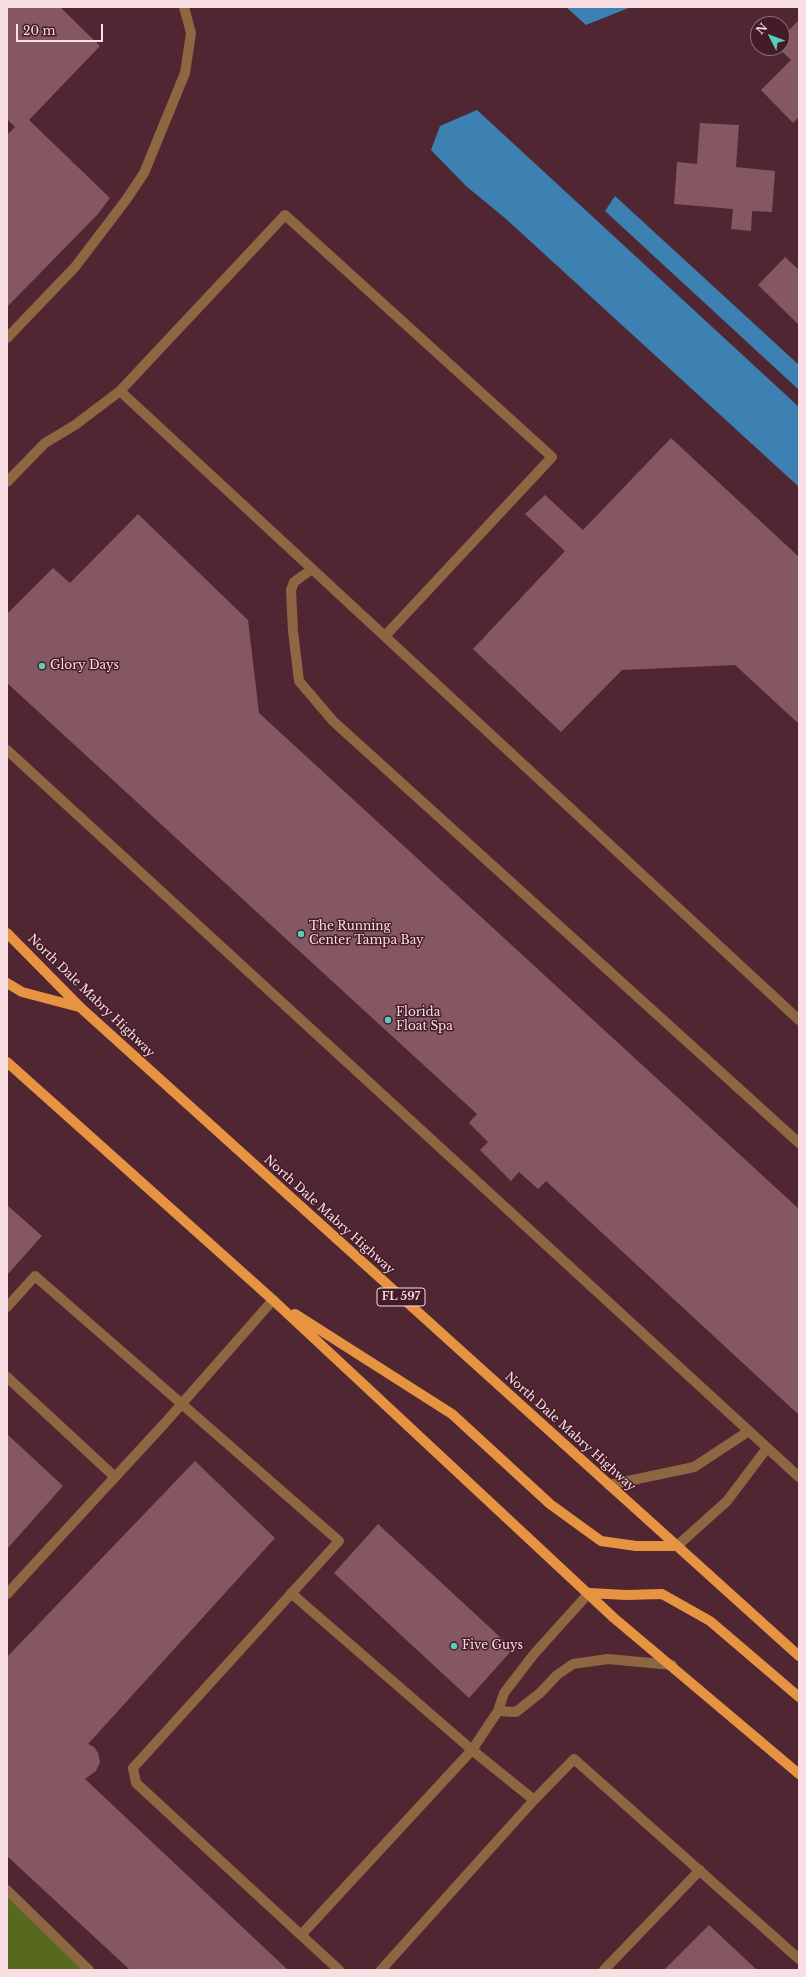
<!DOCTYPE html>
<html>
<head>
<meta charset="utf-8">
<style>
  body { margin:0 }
  #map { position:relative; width:806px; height:1977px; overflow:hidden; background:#4f2632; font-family:"Libre Baskerville",serif }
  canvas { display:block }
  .frame { position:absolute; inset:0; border:8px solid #f9dee4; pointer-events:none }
  .north { position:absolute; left:750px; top:16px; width:40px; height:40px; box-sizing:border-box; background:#441c28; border:1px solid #8c6a73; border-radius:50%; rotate:312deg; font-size:11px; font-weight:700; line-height:16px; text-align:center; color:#f9dee4 }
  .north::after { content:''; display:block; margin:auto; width:14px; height:18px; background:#5acebd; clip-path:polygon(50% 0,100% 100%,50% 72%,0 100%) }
  .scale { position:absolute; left:16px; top:24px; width:87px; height:18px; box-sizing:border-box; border:2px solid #f9dee4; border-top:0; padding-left:5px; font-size:12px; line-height:14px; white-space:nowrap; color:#f9dee4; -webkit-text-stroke:3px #441c28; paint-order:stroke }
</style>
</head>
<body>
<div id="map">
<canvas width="806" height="1977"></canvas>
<div class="frame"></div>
<div class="north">N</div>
<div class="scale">20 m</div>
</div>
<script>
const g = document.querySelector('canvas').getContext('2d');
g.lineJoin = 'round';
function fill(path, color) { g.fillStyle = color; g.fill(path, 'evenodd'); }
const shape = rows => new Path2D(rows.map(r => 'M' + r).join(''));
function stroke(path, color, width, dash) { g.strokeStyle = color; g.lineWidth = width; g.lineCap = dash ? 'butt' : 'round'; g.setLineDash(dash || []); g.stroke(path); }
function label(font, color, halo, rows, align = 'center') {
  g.font = font + ' "Libre Baskerville",serif'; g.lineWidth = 3; g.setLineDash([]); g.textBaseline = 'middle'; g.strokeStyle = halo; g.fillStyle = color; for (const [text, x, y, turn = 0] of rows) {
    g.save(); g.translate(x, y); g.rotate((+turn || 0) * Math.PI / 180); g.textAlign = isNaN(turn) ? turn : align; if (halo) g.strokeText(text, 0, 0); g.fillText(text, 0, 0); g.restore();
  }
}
fill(shape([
  [7,1890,89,1970,7,1970]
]), '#56691e');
fill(shape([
  [566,7,631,7,586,25],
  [477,110,799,407,799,487,506,219,466,186,431,150,440,126],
  [615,196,799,365,799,390,605,211]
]), '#3c81b1');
fill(shape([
  [7,7,60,7,100,46,29,120,110,198,98,214,7,307,7,135,15,127,7,119],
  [799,20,799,117,793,123,761,90,791,60,778,48,782,48,782,37],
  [700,123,739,125,736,167,775,171,772,212,752,211,751,231,731,229,733,209,674,204,677,162,697,164],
  [785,257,799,270,799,325,758,285],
  [671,438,799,557,799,724,735,665,622,670,561,732,473,649,565,551,525,514,545,495,583,530],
  [138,514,248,620,259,713,799,1209,799,1415,546,1181,538,1189,519,1172,511,1181,480,1150,488,1142,469,1123,477,1114,7,683,7,614,53,568,70,583],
  [7,1205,42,1236,7,1275],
  [7,1434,63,1486,7,1549],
  [195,1461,275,1538,88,1744,94,1747,98,1753,100,1762,96,1771,85,1779,288,1970,130,1970,7,1856,7,1657],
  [378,1524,513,1649,469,1698,334,1573],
  [709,1925,757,1970,664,1970]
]), '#855763');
stroke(shape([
  [7,338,75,267,126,200,144,173,185,73,191,33,184,7],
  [120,391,285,215,552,457,385,636],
  [7,482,45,443,75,425,120,391,799,1020],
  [312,569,294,582,291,590,293,631,299,681,333,721,799,1143],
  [7,750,799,1477],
  [7,1307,35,1276,339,1541,133,1768,136,1783,339,1970],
  [7,1377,115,1477],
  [609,1485,694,1467,749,1431],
  [677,1546,727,1501,767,1448],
  [291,1593,472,1750,301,1935],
  [589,1593,534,1654,504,1693,498,1711,472,1750,534,1800,574,1759,799,1959],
  [7,1594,164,1424,273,1300],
  [498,1711,516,1712,540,1693,557,1675,573,1664,608,1659,672,1665],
  [7,1890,89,1970],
  [381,1970,534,1800],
  [604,1970,700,1870]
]), '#8e6642', 10);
stroke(shape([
  [7,933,81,1008,799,1656],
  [7,983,22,992,79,1007],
  [7,1062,273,1300,614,1618,799,1774],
  [295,1314,452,1414,550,1504,601,1541,636,1546,677,1546],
  [589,1593,626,1595,662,1594,710,1621,799,1697]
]), '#e69442', 10);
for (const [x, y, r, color] of [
  [42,666,4,"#5acebd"],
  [301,934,4,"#5acebd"],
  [388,1020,4,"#5acebd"],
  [454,1646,4,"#5acebd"]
]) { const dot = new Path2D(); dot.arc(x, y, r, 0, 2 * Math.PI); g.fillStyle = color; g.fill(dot); stroke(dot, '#441c28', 1.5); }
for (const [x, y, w] of [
  [401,1297,48]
]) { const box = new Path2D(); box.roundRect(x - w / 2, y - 9, w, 18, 3); g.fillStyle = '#441c28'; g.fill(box); stroke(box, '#f9dee4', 1); }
label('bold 11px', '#f9dee4', null, [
  ["FL 597",401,1297]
]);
label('12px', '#f9dee4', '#441c28', [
  ["Glory Days",50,666],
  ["The Running",309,927],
  ["Center Tampa Bay",309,941],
  ["Florida",396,1013],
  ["Float Spa",396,1027],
  ["Five Guys",462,1646]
], 'left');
label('12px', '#f9dee4', '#441c28', [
  ["North Dale Mabry Highway",91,996,44],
  ["North Dale Mabry Highway",329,1215,42],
  ["North Dale Mabry Highway",570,1432,42]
]);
</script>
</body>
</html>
